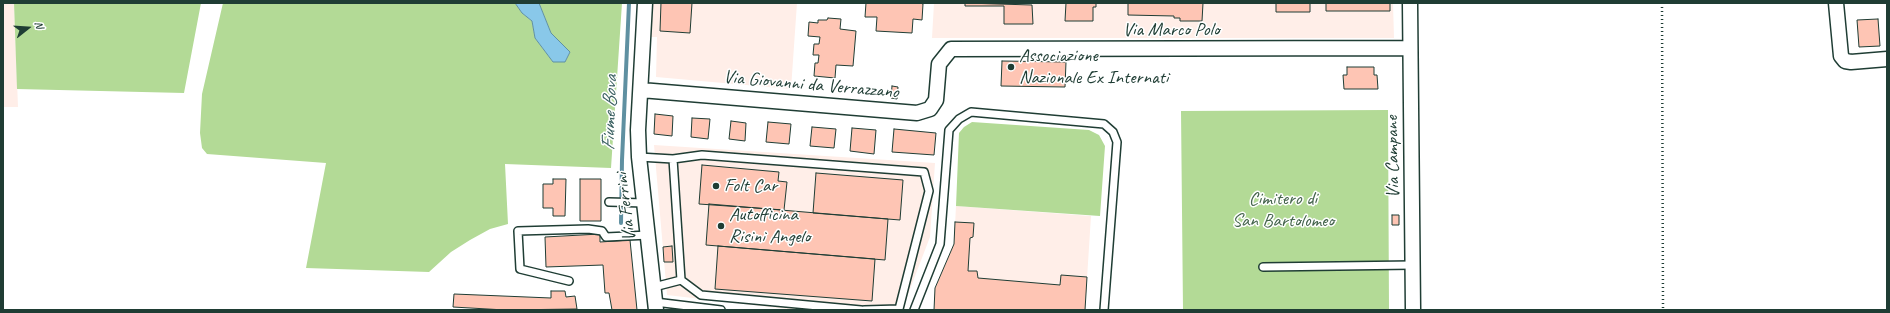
<!DOCTYPE html>
<html>
<head>
<meta charset="utf-8">
<style>
  body { margin:0 }
  #map { position:relative; width:1890px; height:313px; overflow:hidden; background:#fff; font-family:Caveat,sans-serif }
  canvas { display:block }
  .frame { position:absolute; inset:0; border:4px solid #1f3d34; pointer-events:none }
  .north { position:absolute; left:8px; top:8px; width:40px; height:40px; -webkit-text-stroke:3px #fff; paint-order:stroke; rotate:73deg; font-size:11px; font-weight:700; line-height:16px; text-align:center; color:#1f3d34 }
  .north::after { content:''; display:block; margin:auto; width:14px; height:18px; background:#1f3d34; clip-path:polygon(50% 0,100% 100%,50% 72%,0 100%) }
</style>
</head>
<body>
<div id="map">
<canvas width="1890" height="313"></canvas>
<div class="frame"></div>
<div class="north">N</div>
</div>
<script>
const g = document.querySelector('canvas').getContext('2d');
g.lineJoin = 'round';
function fill(path, color) { g.fillStyle = color; g.fill(path, 'evenodd'); }
const shape = rows => new Path2D(rows.map(r => 'M' + r).join(''));
function stroke(path, color, width, dash) { g.strokeStyle = color; g.lineWidth = width; g.lineCap = dash ? 'butt' : 'round'; g.setLineDash(dash || []); g.stroke(path); }
function label(font, color, halo, rows, align = 'center') {
  g.font = font + ' Caveat,sans-serif'; g.lineWidth = 3; g.setLineDash([]); g.textBaseline = 'middle'; g.strokeStyle = halo; g.fillStyle = color; for (const [text, x, y, turn = 0] of rows) {
    g.save(); g.translate(x, y); g.rotate((+turn || 0) * Math.PI / 180); g.textAlign = isNaN(turn) ? turn : align; if (halo) g.strokeText(text, 0, 0); g.fillText(text, 0, 0); g.restore();
  }
}
fill(shape([
  [3,3,14,3,18,107,3,107],
  [650,3,797,3,791,89,656,77,657,37,648,37],
  [934,3,1393,3,1394,38,932,38],
  [654,145,935,163,930,237,902,310,795,310,667,295],
  [956,206,1091,216,1085,310,934,310,935,288,954,244]
]), '#ffeee8');
fill(shape([
  [14,3,201,3,184,93,17,89],
  [223,3,515,3,522,13,532,21,535,38,553,62,565,62,570,52,551,33,539,3,622,3,611,168,505,164,508,224,490,229,470,240,451,252,429,272,306,268,326,163,207,154,202,148,200,133,202,94],
  [1388,110,1389,310,1183,310,1181,111],
  [972,122,1089,130,1099,135,1105,146,1100,216,956,206,959,133,964,127]
]), '#b3da96');
const water = shape([
  [515,3,539,3,551,33,570,52,565,62,553,62,535,38,532,21,522,13,515,3]
]);
fill(water, '#89c8e9');
stroke(water, '#5f90a1', 1);
stroke(shape([
  [621,223,622,160,629,3]
]), '#5f90a1', 4);
const building = shape([
  [661,3,692,3,690,33,660,31,661,3],
  [866,3,920,3,923,4,922,20,913,19,912,33,876,31,877,17,865,17,866,3],
  [965,3,1032,5,1033,24,1004,24,1004,6,965,6,965,3],
  [1066,3,1096,3,1096,7,1093,7,1093,21,1065,21,1066,3],
  [1128,3,1203,3,1202,21,1180,21,1180,18,1174,18,1174,16,1128,15,1128,3],
  [1276,3,1310,3,1310,12,1276,12,1276,3],
  [1326,3,1390,3,1390,11,1326,11,1326,3],
  [828,18,841,19,840,29,856,31,853,66,836,65,835,78,814,76,815,63,818,63,819,55,813,55,814,44,819,44,820,37,808,36,809,22,818,23,818,20,827,20,828,18],
  [1878,19,1880,46,1859,47,1857,20,1878,19],
  [1002,61,1066,62,1065,87,1001,86,1002,61],
  [1347,67,1374,67,1374,75,1377,75,1378,89,1344,89,1343,75,1347,75,1347,67],
  [892,86,898,87,897,99,891,98,892,86],
  [655,114,673,116,672,136,654,134,655,114],
  [692,118,710,119,708,139,691,137,692,118],
  [731,121,746,123,745,141,729,139,731,121],
  [768,122,791,124,789,144,766,142,768,122],
  [812,127,836,129,834,148,810,146,812,127],
  [852,128,876,130,874,154,850,151,852,128],
  [894,129,936,133,934,155,892,152,894,129],
  [702,165,779,172,778,181,787,182,784,210,699,204,702,165],
  [816,173,903,180,900,220,813,213,816,173],
  [553,179,566,179,565,216,553,216,553,208,543,208,543,184,553,184,553,179],
  [580,179,601,179,601,221,580,221,580,179],
  [709,204,888,219,885,260,706,245,709,204],
  [1392,215,1399,215,1399,225,1392,225,1392,215],
  [955,222,974,223,973,237,970,238,968,271,977,271,978,278,1060,285,1061,275,1087,277,1085,310,934,310,935,288,954,244,955,222],
  [600,234,600,242,630,240,637,310,612,310,609,293,605,293,603,265,546,267,545,237,600,234],
  [672,246,673,262,664,262,663,247,672,246],
  [718,246,875,259,872,301,715,289,718,246],
  [551,291,565,291,566,297,575,296,577,309,505,310,453,307,454,294,551,298,551,291]
]);
fill(building, '#fec5b4');
stroke(building, '#1f3d34', 1);
const lane = shape([
  [639,157,673,159,681,280,654,287],
  [673,159,702,155,924,172,929,191,899,309,864,310],
  [609,202,645,203],
  [1263,267,1413,265],
  [681,280,701,295,861,310],
  [569,281,520,269,518,231,588,229,602,231,606,237,649,235],
  [655,302,721,310],
  [914,310,940,244,949,130,959,119,971,112,1104,124,1113,132,1117,142,1104,310]
]);
const street = shape([
  [645,3,638,130,639,157,656,310],
  [1410,3,1413,310],
  [1836,3,1841,56,1845,61,1851,62,1887,59],
  [641,90,917,113,930,109,936,100,939,64,951,49,1410,48]
]);
stroke(lane, '#1f3d34', 10);
stroke(street, '#1f3d34', 17);
stroke(shape([
  [1662,3,1663,310]
]), '#1f3d34', 2.5, [1, 3]);
stroke(lane, '#fff', 7);
stroke(street, '#fff', 14);
for (const [x, y, r, color] of [
  [1011,67,4,"#1f3d34"],
  [716,186,4,"#1f3d34"],
  [721,226,4,"#1f3d34"]
]) { const dot = new Path2D(); dot.arc(x, y, r, 0, 2 * Math.PI); g.fillStyle = color; g.fill(dot); stroke(dot, '#fff', 1.5); }
label('19px', '#1f3d34', '#fff', [
  ["Via Marco Polo",1171,30],
  ["Via Giovanni da Verrazzano",811,85,5],
  ["Via Campane",1393,157,-91],
  ["Via Ferrini",626,207,-97]
]);
label('19px', '#1f3d34', '#fff', [
  ["Associazione",1019,56],
  ["Nazionale Ex Internati",1019,78],
  ["Folt Car",724,186],
  ["Autofficina",729,215],
  ["Risini Angelo",729,237]
], 'left');
label('19px', '#44644c', '#fff', [
  ["Cimitero di",1283,199],
  ["San Bartolomeo",1283,221]
]);
label('italic 20px', '#3a6061', '#fff', [
  ["Fiume Bova",610,113,-88]
]);
</script>
</body>
</html>
